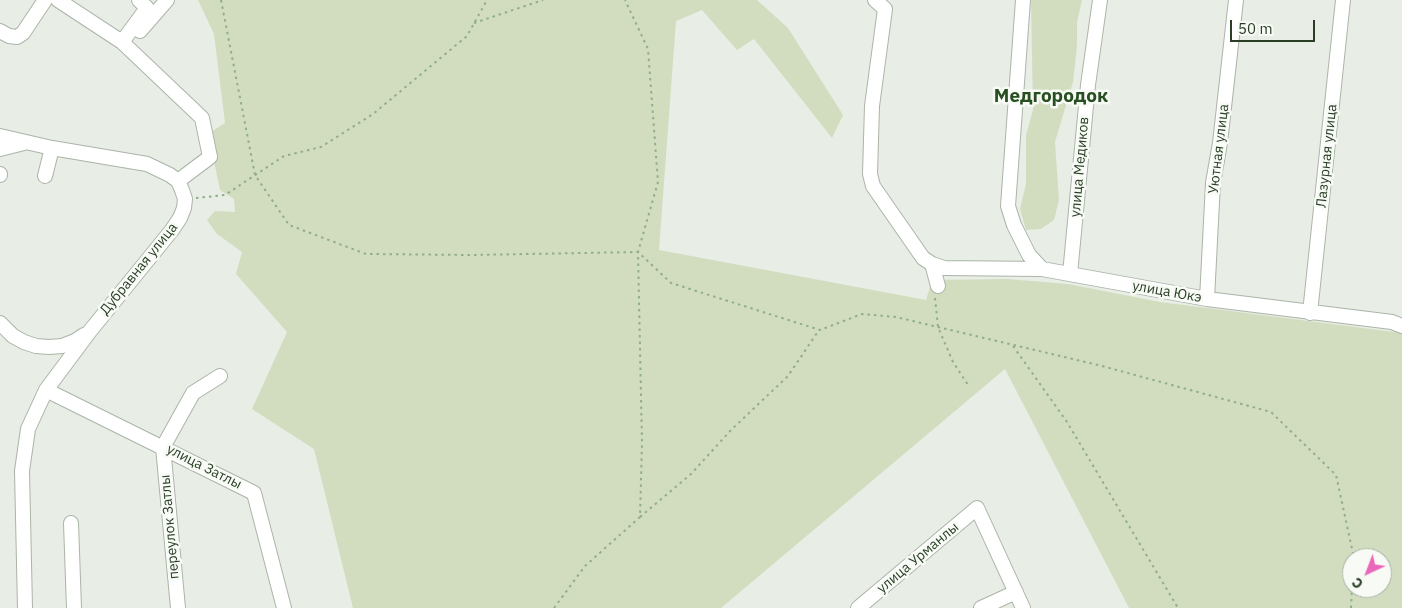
<!DOCTYPE html>
<html>
<head>
<meta charset="utf-8">
<style>
  body { margin:0 }
  #map { position:relative; width:1402px; height:608px; overflow:hidden; background:#e8ede5; font-family:"IBM Plex Sans",sans-serif }
  canvas { display:block }
  .north { position:absolute; left:1342px; top:548px; width:50px; height:50px; box-sizing:border-box; background:#f7faf5; border:1px solid #a5afa2; border-radius:50%; rotate:223deg; font-size:14px; font-weight:700; line-height:20px; text-align:center; color:#293e25 }
  .north::after { content:''; display:block; margin:auto; width:18px; height:22px; background:#e968bb; clip-path:polygon(50% 0,100% 100%,50% 72%,0 100%) }
  .scale { position:absolute; left:1230px; top:20px; width:85px; height:22px; box-sizing:border-box; border:2px solid #293e25; border-top:0; padding-left:6px; font-size:15px; line-height:18px; white-space:nowrap; color:#293e25; -webkit-text-stroke:4px #f7faf5; paint-order:stroke }
</style>
</head>
<body>
<div id="map">
<canvas width="1402" height="608"></canvas>
<div class="north">С</div>
<div class="scale">50 m</div>
</div>
<script>
const g = document.querySelector('canvas').getContext('2d');
g.lineJoin = 'round';
function fill(path, color) { g.fillStyle = color; g.fill(path, 'evenodd'); }
const shape = rows => new Path2D(rows.map(r => 'M' + r).join(''));
function stroke(path, color, width, dash) { g.strokeStyle = color; g.lineWidth = width; g.lineCap = dash ? 'butt' : 'round'; g.setLineDash(dash || []); g.stroke(path); }
function label(font, color, halo, rows, align = 'center') {
  g.font = font + ' "IBM Plex Sans",sans-serif'; g.lineWidth = 5; g.setLineDash([]); g.textBaseline = 'middle'; g.strokeStyle = halo; g.fillStyle = color; for (const [text, x, y, turn = 0] of rows) {
    g.save(); g.translate(x, y); g.rotate((+turn || 0) * Math.PI / 180); g.textAlign = isNaN(turn) ? turn : align; if (halo) g.strokeText(text, 0, 0); g.fillText(text, 0, 0); g.restore();
  }
}
fill(shape([
  [198,0,757,0,788,28,843,115,832,138,754,39,737,50,702,10,676,21,659,250,926,300,932,280,1007,279,1068,284,1160,302,1402,333,1402,608,1129,608,1005,369,721,608,353,608,314,449,252,409,287,332,236,274,242,252,217,234,207,220,215,211,235,212,234,199,220,190,211,147,211,132,225,123,214,34],
  [1352,558,1382,558,1382,588,1352,588],
  [1031,0,1082,0,1077,22,1077,46,1073,82,1055,142,1059,200,1054,220,1041,229,1026,230,1020,209,1026,184,1026,135,1033,110]
]), '#d2ddc0');
const minor = shape([
  [58,0,122,42,147,8,139,0],
  [875,0,885,9,872,106,870,174,873,186,923,258,932,264,944,268,1042,269,1207,299,1392,322,1402,326],
  [1023,0,1008,206,1014,225,1029,255,1042,269],
  [0,31,9,36,17,37,23,33,45,0],
  [140,31,167,0],
  [122,42,202,118,210,157,178,181],
  [0,136,52,148,147,164,170,175,178,181,182,190,185,199,184,208,180,218,172,230,90,331,46,390,28,429,22,471,25,608],
  [0,149,24,143],
  [0,174,0,175],
  [45,176,52,148],
  [932,264,938,286],
  [1070,274,1088,85,1100,0],
  [1207,299,1213,183,1220,143,1236,0],
  [1310,313,1343,0],
  [0,323,13,336,24,342,36,346,49,347,62,346,75,341,84,335],
  [46,390,254,493,284,608],
  [71,523,74,608],
  [178,608,163,447,193,393,220,376],
  [858,608,977,508,1023,608],
  [981,608,1016,592]
]);
stroke(minor, '#abb5a8', 16);
stroke(shape([
  [221,0,255,175,289,225,366,254,472,255,638,252,671,283,820,330,862,314,896,317,1102,366,1271,412,1336,475,1354,558],
  [474,23,543,0],
  [196,198,225,195,284,156,321,147,373,114,467,36,487,0],
  [935,298,938,327,953,362,968,385],
  [1013,346,1067,422,1178,608],
  [640,517,691,474,731,430,788,376,819,330],
  [554,608,585,566,640,517,642,443,638,252,658,182,648,49,625,0],
  [1351,608,1352,588]
]), '#90ae88', 2, [2.5, 4]);
stroke(minor, '#fff', 14);
label('14px', '#293e25', '#f7faf5', [
  ["Уютная улица",1219,149,-83],
  ["Лазурная улица",1327,156,-84],
  ["улица Медиков",1080,167,-85],
  ["Дубравная улица",139,269,-51],
  ["улица Юкэ",1167,292,10],
  ["улица Затлы",204,467,27],
  ["переулок Затлы",170,527,-95],
  ["улица Урманлы",918,558,-40]
]);
label('bold 19px', '#284f22', '#f7faf5', [
  ["Медгородок",1051,97]
]);
</script>
</body>
</html>
